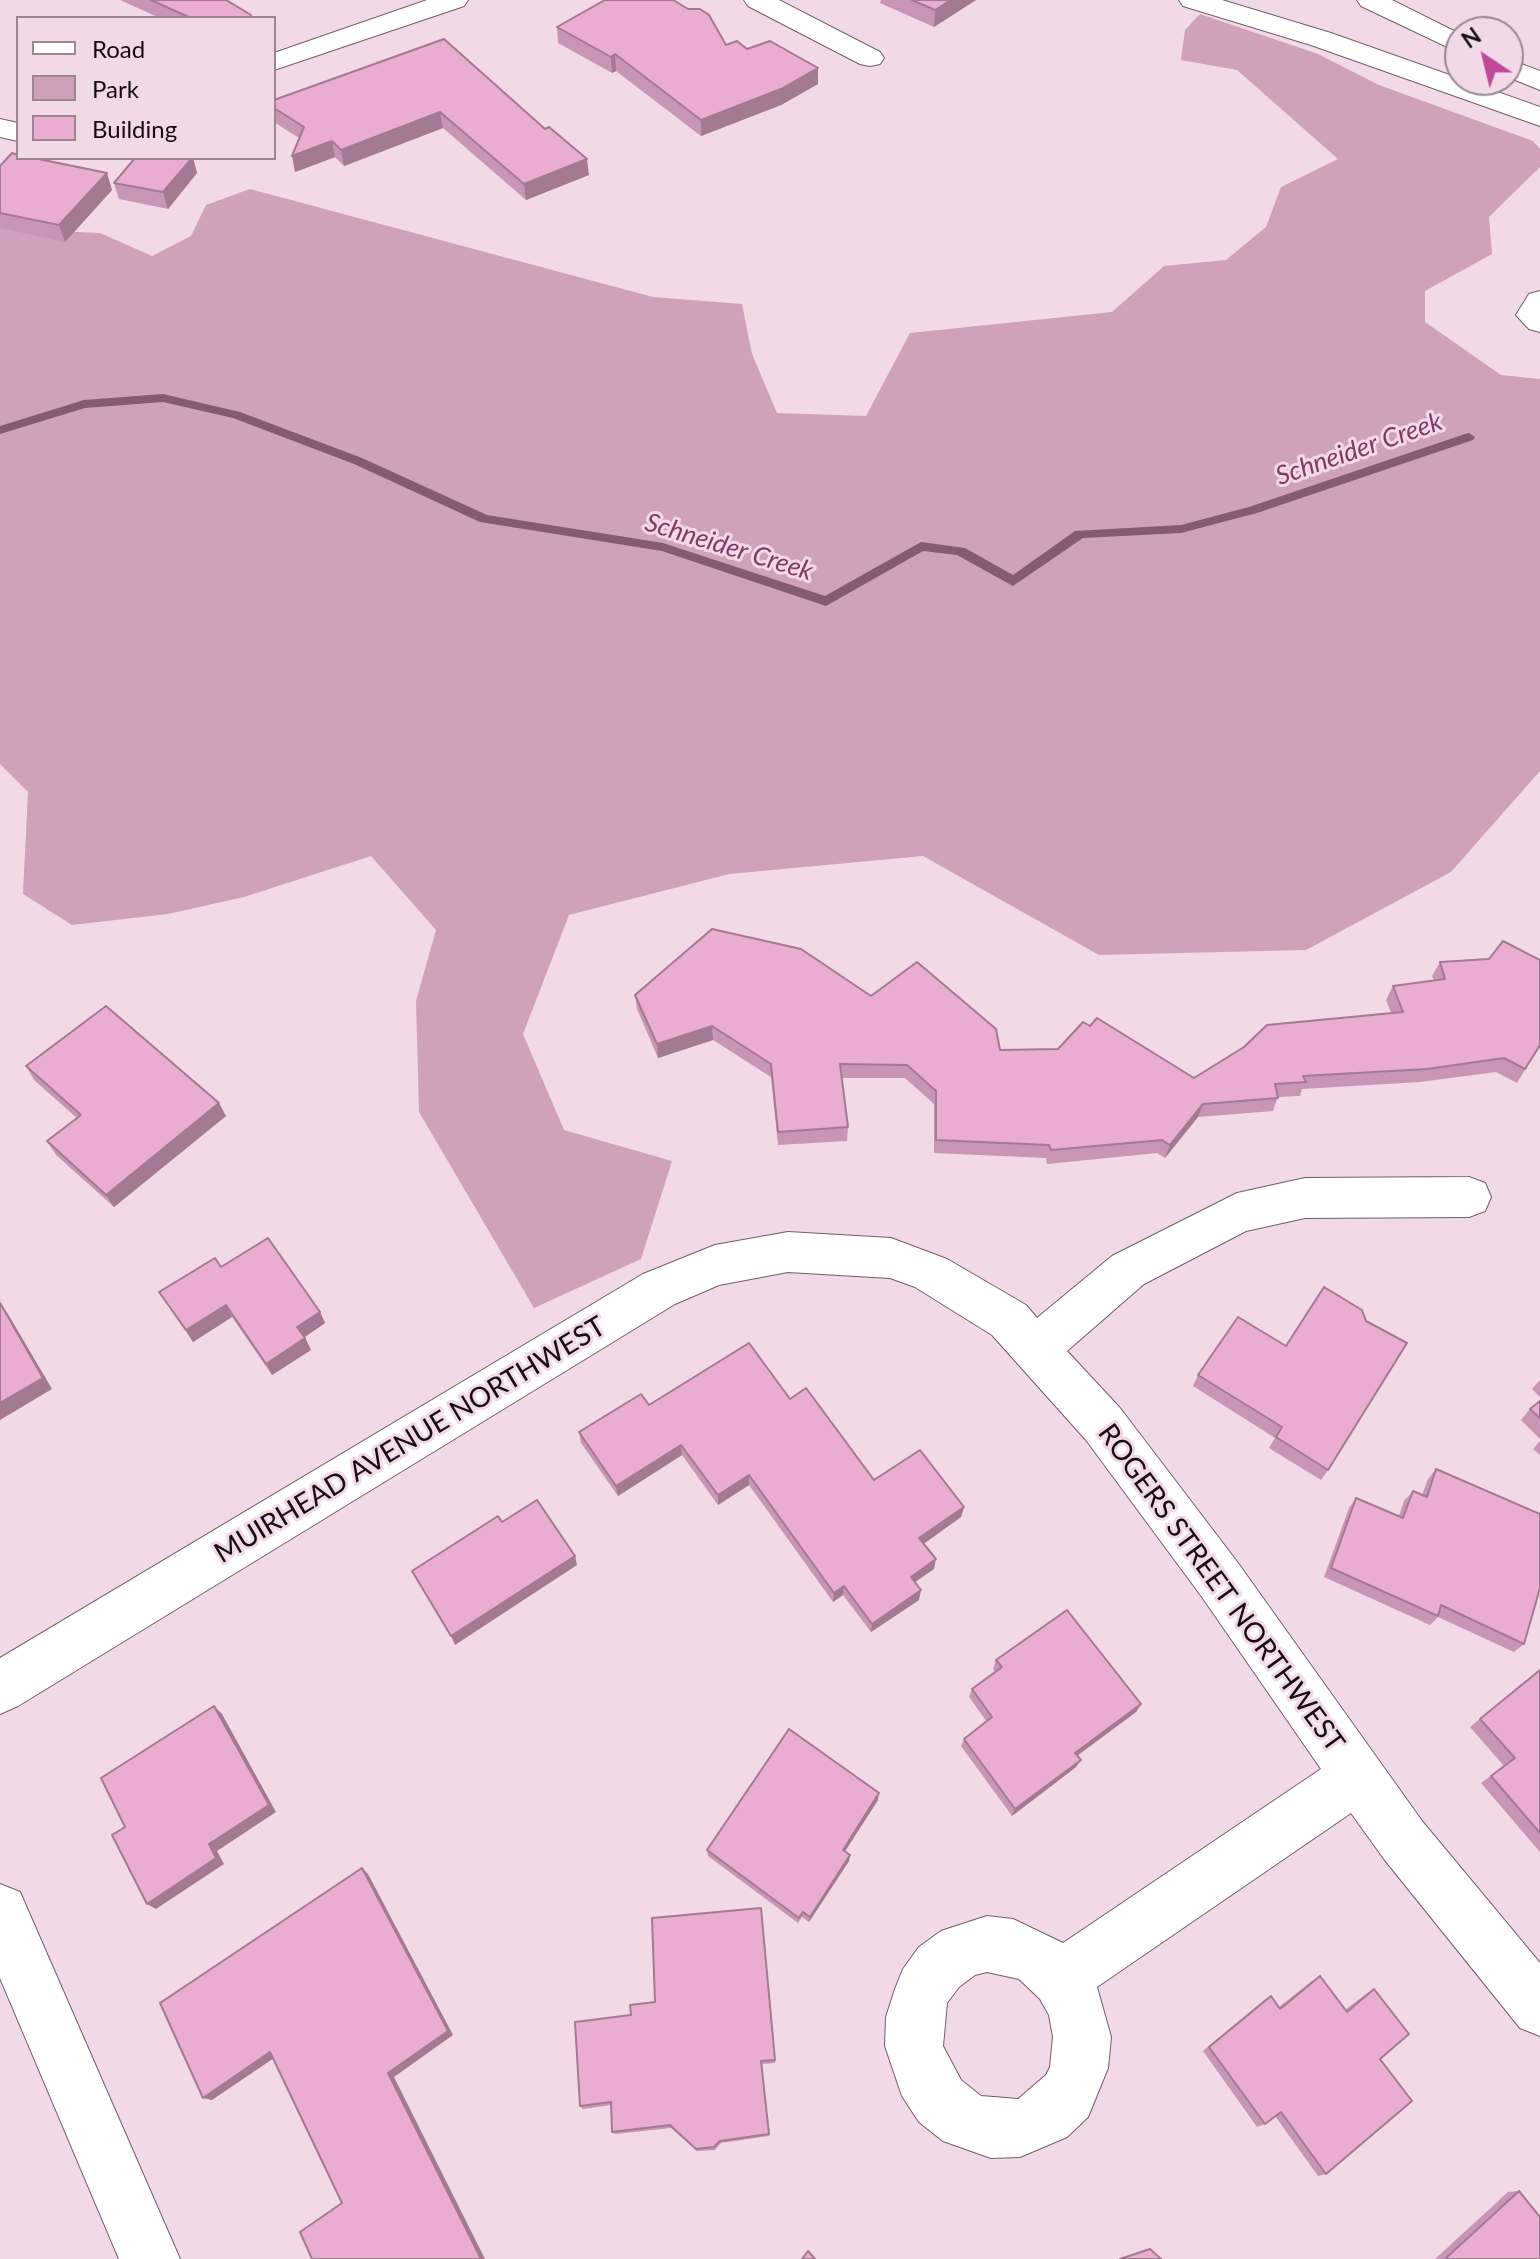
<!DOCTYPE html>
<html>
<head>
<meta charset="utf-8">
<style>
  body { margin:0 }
  #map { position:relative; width:1540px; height:2259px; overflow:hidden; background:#f2d9e7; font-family:Lato,sans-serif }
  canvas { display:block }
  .legend { position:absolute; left:16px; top:16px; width:260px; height:144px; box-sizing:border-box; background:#f2d9e7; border:2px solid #9a8792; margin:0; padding:10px 14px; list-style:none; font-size:24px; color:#150d12 }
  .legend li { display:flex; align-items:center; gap:16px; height:40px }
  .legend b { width:40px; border:2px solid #9a8792 }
  .north { position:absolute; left:1444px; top:16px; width:80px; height:80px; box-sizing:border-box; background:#f2d9e7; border:2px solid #9a8792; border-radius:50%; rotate:325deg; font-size:22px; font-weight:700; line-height:32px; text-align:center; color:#150d12 }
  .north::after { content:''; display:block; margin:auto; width:28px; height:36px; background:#c14798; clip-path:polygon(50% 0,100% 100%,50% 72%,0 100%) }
</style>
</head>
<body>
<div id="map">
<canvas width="1540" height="2259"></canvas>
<ul class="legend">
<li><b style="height:10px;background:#fff"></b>Road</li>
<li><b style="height:22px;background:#cfa1bb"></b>Park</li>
<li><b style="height:22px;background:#eaadd1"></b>Building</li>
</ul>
<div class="north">N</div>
</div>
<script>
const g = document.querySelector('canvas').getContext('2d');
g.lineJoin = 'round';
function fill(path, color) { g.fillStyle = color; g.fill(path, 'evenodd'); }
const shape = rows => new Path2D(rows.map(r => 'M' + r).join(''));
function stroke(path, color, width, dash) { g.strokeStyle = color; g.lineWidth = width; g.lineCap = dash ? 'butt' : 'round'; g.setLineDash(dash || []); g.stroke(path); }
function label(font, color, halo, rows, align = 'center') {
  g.font = font + ' Lato,sans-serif'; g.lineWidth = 6; g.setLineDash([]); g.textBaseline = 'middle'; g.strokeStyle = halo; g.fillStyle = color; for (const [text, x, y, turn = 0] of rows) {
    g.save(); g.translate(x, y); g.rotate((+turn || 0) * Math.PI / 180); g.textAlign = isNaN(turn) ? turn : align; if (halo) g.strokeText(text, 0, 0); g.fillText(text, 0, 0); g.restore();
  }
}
fill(shape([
  [1200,14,1318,54,1379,85,1533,141,1540,149,1540,167,1489,217,1492,254,1425,291,1425,322,1501,375,1540,379,1540,771,1451,872,1306,950,1099,955,923,856,729,874,569,915,523,1034,564,1130,672,1161,641,1259,534,1308,419,1112,416,1001,436,930,371,856,244,897,168,914,72,925,23,894,28,792,0,764,0,224,28,230,100,233,152,256,191,236,206,205,250,189,653,297,742,304,752,354,777,413,866,416,910,333,1112,312,1164,266,1226,260,1266,227,1281,187,1338,159,1237,70,1181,60,1185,30]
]), '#cfa1bb');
fill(shape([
  [163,394,240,412,362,458,487,515,663,543,825,596,921,542,965,548,1013,575,1075,531,1181,525,1249,507,1465,434,1469,433,1475,437,1473,440,1257,513,1181,533,1083,538,1013,586,957,555,923,551,826,606,662,551,480,522,354,464,233,418,163,402,85,408,0,434,0,426,84,400,163,394]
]), '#855a74');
const minor = shape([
  [427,0,468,0,464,6,274,70,274,53,427,0],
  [744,0,779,0,880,52,884,58,880,64,870,66,860,64,748,6,744,0],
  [1179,0,1222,0,1331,33,1540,107,1540,126,1311,45,1183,6,1179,0],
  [1357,0,1392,0,1460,34,1460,53,1361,6,1357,0],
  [1508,59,1540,71,1540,90,1508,77,1508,59],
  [0,119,18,123,18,141,0,137,0,119],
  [1540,291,1540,332,1529,329,1516,315,1529,294,1540,291],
  [1469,1177,1485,1183,1491,1197,1485,1211,1469,1217,1305,1218,1246,1231,1144,1284,1067,1351,1120,1408,1238,1563,1422,1821,1540,1963,1540,2036,1520,2028,1384,1859,1351,1813,1097,1987,1111,2037,1108,2068,1088,2117,1067,2137,1020,2157,991,2158,943,2141,919,2122,902,2096,885,2046,886,2017,895,1989,903,1969,919,1947,941,1931,987,1916,1013,1919,1063,1943,1321,1769,1202,1597,1086,1440,992,1335,915,1287,890,1278,788,1272,719,1285,675,1304,18,1706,0,1714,0,1658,643,1274,715,1245,788,1232,891,1238,947,1259,1026,1305,1037,1318,1112,1256,1237,1193,1305,1178,1469,1177],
  [987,1972,1019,1979,1040,1999,1049,2015,1053,2037,1050,2067,1046,2075,1018,2099,981,2096,961,2080,943,2046,947,2003,959,1987,975,1975,987,1972],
  [0,1884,20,1892,180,2259,119,2259,0,1978,0,1884]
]);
stroke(minor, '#735d6a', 2);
fill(minor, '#fff');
fill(shape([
  [120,0,226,0,252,18,160,18],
  [881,0,976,0,934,27,880,3],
  [557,27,747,49,818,84,781,105,701,136,616,71,612,73,558,43],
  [444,39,589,175,526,200,443,128,344,166,335,157,295,172,299,138,274,122,274,100],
  [135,158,193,158,197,173,168,209,119,199,114,183],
  [0,166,112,190,65,242,0,228],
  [1440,962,1540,1045,1517,1083,1496,1072,1420,1082,1302,1089,1300,1096,1278,1097,1273,1111,1198,1117,1165,1158,1157,1153,1047,1164,1046,1158,934,1153,934,1104,905,1078,842,1078,848,1127,847,1141,778,1145,771,1077,713,1040,658,1058,637,1009,635,995,871,996,1000,1050,1194,1078,1391,1013,1386,1000,1393,986,1434,980,1432,976],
  [26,1066,226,1116,114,1207,56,1155,47,1141,77,1118,34,1080],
  [221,1267,320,1312,325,1323,305,1337,311,1350,272,1375,232,1317,193,1342,159,1292],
  [1238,1317,1328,1470,1321,1480,1269,1448,1275,1438,1193,1386,1198,1375],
  [1540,1380,1540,1397,1532,1389],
  [790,1399,874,1480,964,1507,961,1517,924,1543,934,1569,915,1582,919,1600,871,1632,843,1595,833,1602,749,1485,718,1505,682,1455,618,1496,581,1443,579,1432,649,1405],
  [1540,1401,1540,1439,1521,1420,1530,1409],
  [1540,1441,1540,1455,1533,1449],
  [1436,1469,1524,1644,1514,1652,1438,1617,1430,1625,1324,1577,1349,1508,1356,1498,1399,1516,1404,1501,1413,1491,1422,1495,1428,1479],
  [996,1660,1141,1704,1136,1712,1077,1756,1076,1767,1012,1816,961,1746,964,1739,987,1722,969,1697,972,1689,995,1672,993,1669],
  [1540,1670,1540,1852,1481,1783,1504,1766,1470,1727],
  [878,1800,845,1851,849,1861,809,1922,802,1917,798,1923,708,1856,707,1850],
  [1320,1976,1345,2010,1366,1994,1374,1989,1380,2059,1326,2174,1318,2176,1275,2116,1265,2124,1257,2127,1203,2051,1264,2000,1271,1996,1279,2007,1312,1981],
  [575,2022,775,2060,775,2063,762,2064,769,2136,721,2143,715,2150,697,2151,671,2128,615,2134,612,2132,611,2105,583,2109,580,2106],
  [1519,2191,1540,2259,1435,2259,1508,2192]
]), '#c995b4');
fill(shape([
  [951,0,976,0,934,27,935,10],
  [615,54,616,71,612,73,611,57],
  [818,68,818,84,781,105,701,136,701,120],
  [440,112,443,128,344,166,341,150],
  [332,141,335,157,295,172,292,156],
  [192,158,193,158,197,173,168,209,163,192],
  [587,159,589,175,526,200,524,184],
  [107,173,112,190,65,242,59,225],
  [712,1026,713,1040,658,1058,657,1044],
  [219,1103,226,1116,114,1207,106,1195],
  [1203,1104,1198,1117,1165,1158,1170,1145],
  [0,1303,8,1314,52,1389,0,1420],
  [226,1305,232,1317,193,1342,186,1330],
  [320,1312,325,1323,303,1338,297,1327],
  [305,1338,311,1350,272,1375,266,1364],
  [681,1445,682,1455,618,1496,616,1486],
  [749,1475,749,1485,718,1505,718,1495],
  [964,1507,961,1517,918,1548,919,1538],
  [575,1556,577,1565,455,1645,451,1636],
  [936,1559,934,1569,909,1586,911,1577],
  [844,1586,843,1595,833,1602,834,1593],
  [921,1590,919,1600,871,1632,872,1624],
  [1141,1704,1136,1712,1071,1760,1075,1753],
  [214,1706,222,1714,276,1812,217,1851,224,1864,156,1909,147,1904,209,1844],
  [1081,1760,1076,1767,1012,1816,1015,1809],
  [879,1793,878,1800,842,1856,843,1850],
  [850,1855,849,1861,809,1922,810,1917],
  [362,1868,368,1874,453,2035,394,2077,485,2259,481,2259,388,2073],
  [270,2052,277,2056,212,2100,203,2098]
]), '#a47992');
const building = shape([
  [151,0,226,0,251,15,250,18,191,18,151,0],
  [605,0,673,0,688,9,700,9,709,15,726,45,737,41,747,49,770,41,818,68,781,89,701,120,615,54,611,57,557,27,605,0],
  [912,0,951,0,935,10,912,0],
  [444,39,545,129,549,127,587,159,524,184,440,112,341,150,332,141,292,156,304,127,274,108,274,100,444,39],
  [12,153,18,155,18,158,34,158,107,173,59,225,0,213,0,166,12,153],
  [135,158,192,158,163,192,114,183,135,158],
  [712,929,801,949,871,996,917,962,996,1029,1000,1050,1058,1049,1083,1022,1090,1026,1097,1018,1194,1078,1244,1047,1267,1025,1403,1012,1393,986,1445,979,1440,962,1489,959,1503,941,1540,960,1540,1045,1525,1069,1504,1058,1427,1069,1303,1076,1306,1082,1275,1084,1278,1098,1203,1104,1170,1145,1162,1140,1051,1150,1049,1145,936,1140,936,1091,907,1065,840,1064,848,1127,778,1132,771,1064,712,1026,657,1044,635,995,712,929],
  [106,1006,219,1103,106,1195,47,1141,81,1115,26,1066,106,1006],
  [268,1238,320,1312,297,1327,305,1338,266,1364,226,1305,186,1330,159,1292,215,1258,221,1267,268,1238],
  [1324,1287,1362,1310,1366,1321,1407,1343,1328,1470,1276,1437,1282,1427,1198,1375,1238,1317,1286,1346,1324,1287],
  [0,1303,43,1378,0,1403,0,1303],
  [749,1343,790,1399,806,1388,874,1480,920,1450,964,1507,919,1538,936,1559,911,1577,921,1590,872,1624,844,1586,834,1593,749,1475,718,1495,681,1445,616,1486,579,1432,641,1394,649,1405,749,1343],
  [1540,1401,1540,1418,1530,1409,1540,1401],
  [1436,1469,1540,1514,1540,1588,1524,1644,1441,1605,1438,1616,1331,1568,1356,1498,1403,1518,1413,1491,1427,1497,1436,1469],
  [537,1500,575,1556,451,1636,412,1571,498,1516,502,1522,537,1500],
  [1067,1610,1141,1704,1075,1753,1081,1760,1015,1809,964,1739,992,1717,972,1689,1002,1667,996,1660,1067,1610],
  [1540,1670,1540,1833,1491,1776,1515,1758,1480,1719,1540,1670],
  [214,1706,269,1805,209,1844,216,1858,147,1904,112,1835,125,1827,101,1778,214,1706],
  [789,1729,879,1793,843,1850,850,1855,810,1917,803,1912,799,1918,707,1850,789,1729],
  [362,1868,448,2031,388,2073,481,2259,312,2259,300,2232,342,2203,270,2052,203,2098,160,2003,362,1868],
  [761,1908,775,2060,761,2061,769,2134,720,2141,714,2147,696,2149,670,2125,612,2132,611,2102,580,2106,575,2022,631,2015,630,2005,655,2002,652,1918,761,1908],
  [1320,1976,1347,2012,1374,1989,1409,2034,1380,2059,1412,2101,1326,2174,1281,2112,1265,2124,1209,2047,1271,1996,1280,2009,1320,1976],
  [1519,2191,1540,2217,1540,2259,1445,2259,1519,2191],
  [1150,2249,1161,2259,1120,2259,1150,2249],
  [808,2251,815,2259,802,2259,808,2251]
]);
fill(building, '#eaadd1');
stroke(building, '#a47992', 2);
label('italic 26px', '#813967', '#f2d9e7', [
  ["Schneider Creek",1359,449,-19],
  ["Schneider Creek",729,547,17]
]);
label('28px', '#150d12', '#f2d9e7', [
  ["MUIRHEAD AVENUE NORTHWEST",410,1440,-31],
  ["ROGERS STREET NORTHWEST",1221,1588,54]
]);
</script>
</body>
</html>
